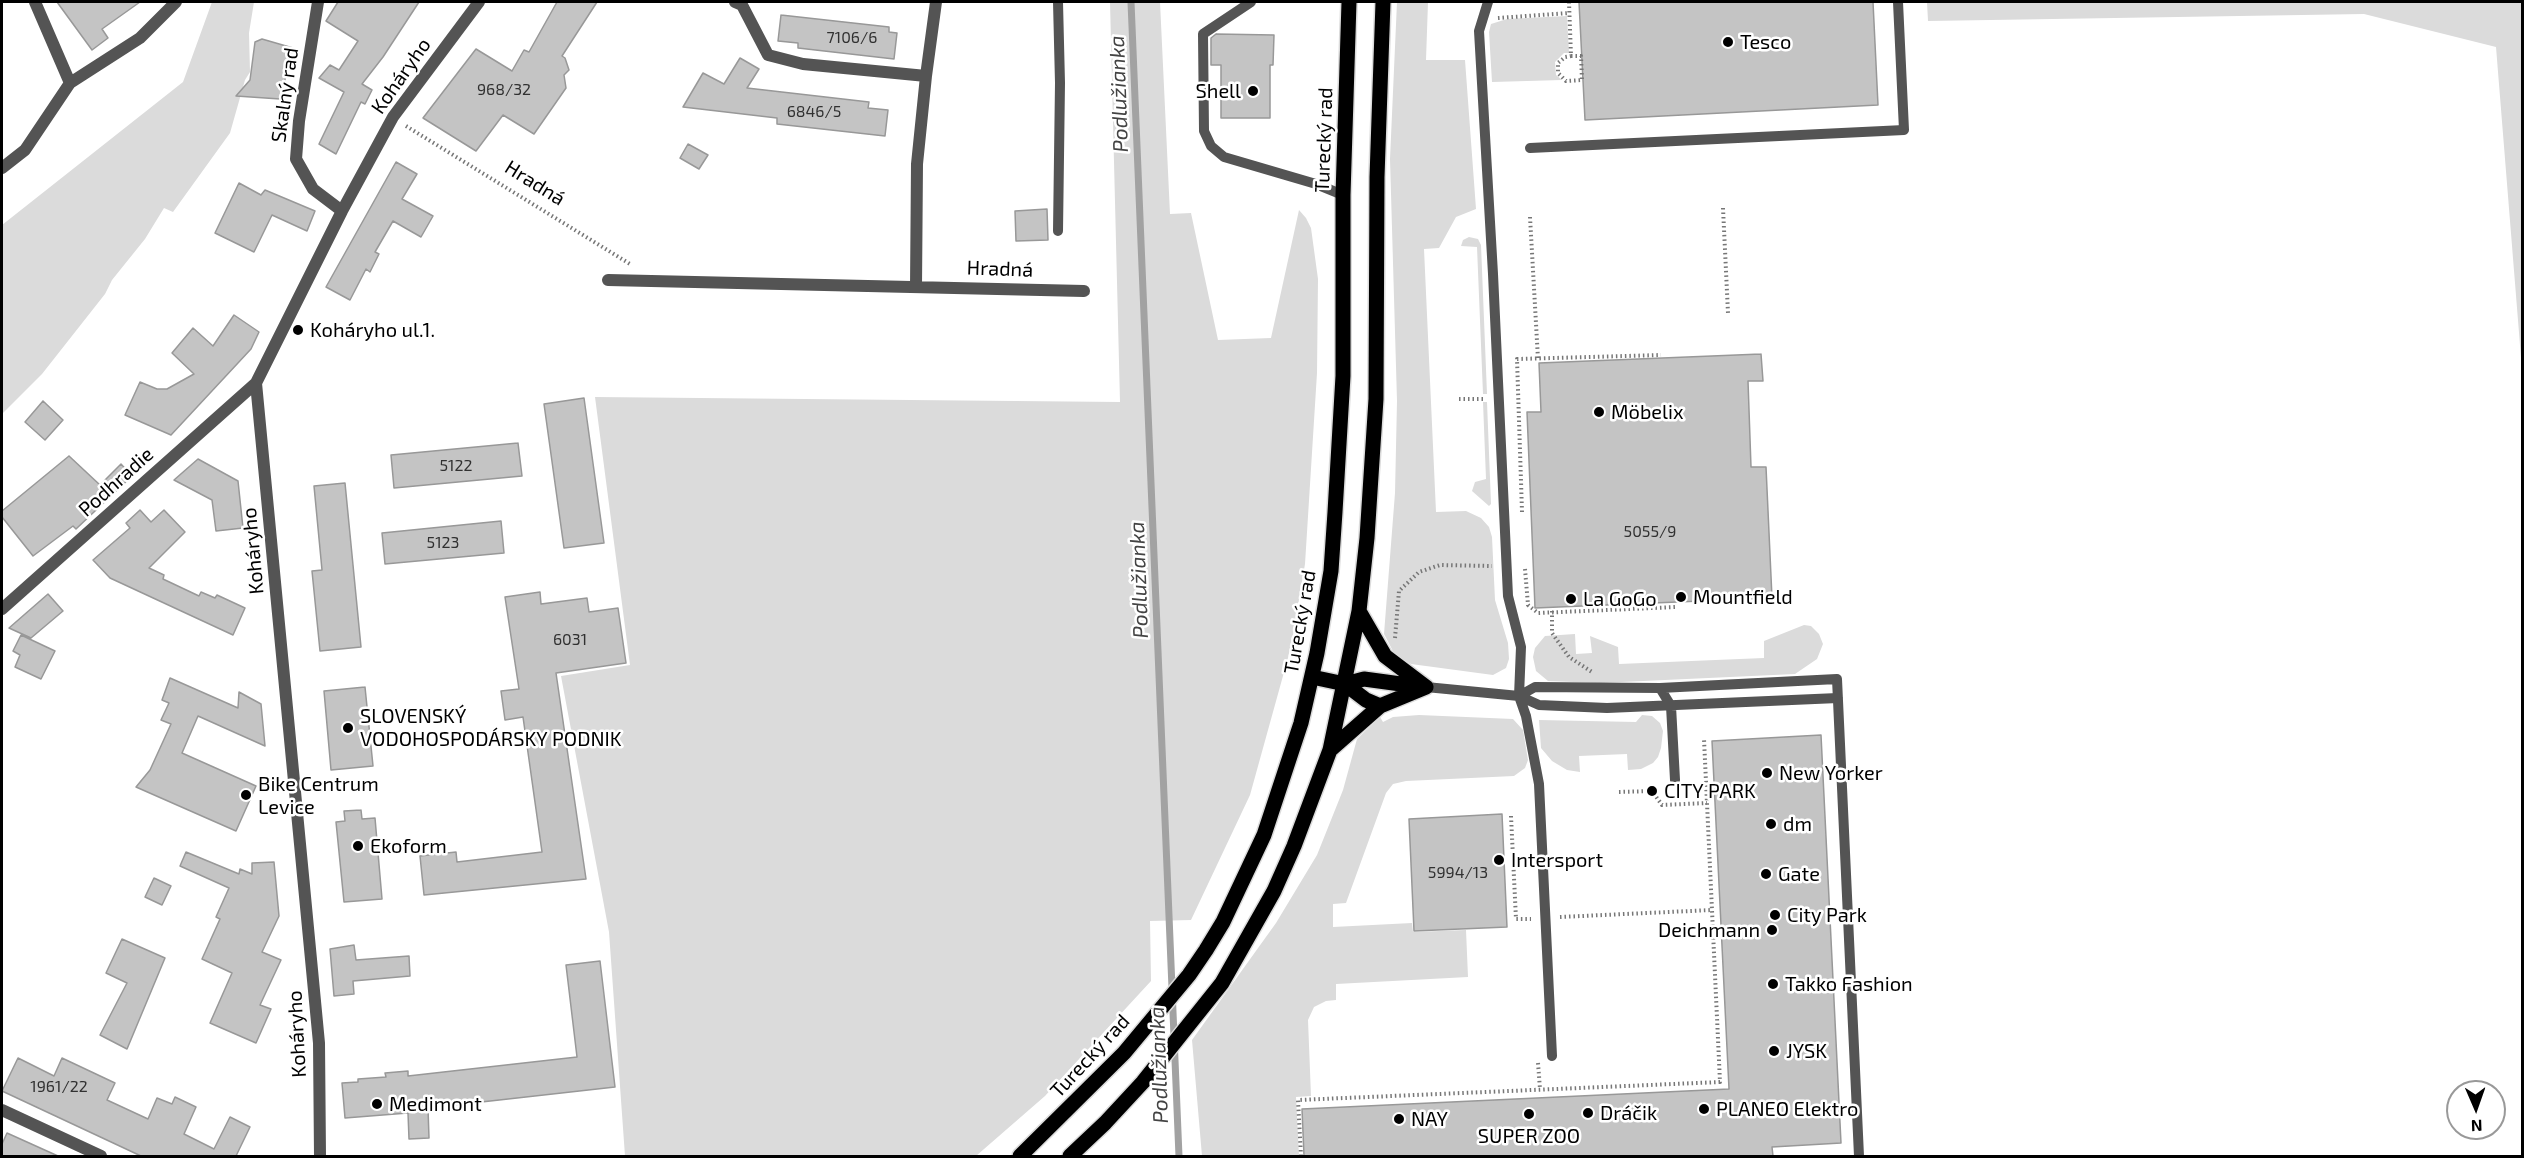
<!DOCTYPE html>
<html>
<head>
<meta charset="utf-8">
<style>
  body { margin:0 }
  #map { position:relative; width:2524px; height:1158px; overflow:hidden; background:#fff; font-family:"Exo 2",sans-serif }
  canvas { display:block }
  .frame { position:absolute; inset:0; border:3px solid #000; pointer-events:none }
  .north { position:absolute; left:2446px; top:1080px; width:60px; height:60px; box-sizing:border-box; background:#fff; border:2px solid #999; border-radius:50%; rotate:178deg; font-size:16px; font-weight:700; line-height:24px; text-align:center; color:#000 }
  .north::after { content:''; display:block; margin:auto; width:21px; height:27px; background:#000; clip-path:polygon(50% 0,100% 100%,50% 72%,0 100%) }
</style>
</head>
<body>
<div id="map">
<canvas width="2524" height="1158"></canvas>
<div class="frame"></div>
<div class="north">N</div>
</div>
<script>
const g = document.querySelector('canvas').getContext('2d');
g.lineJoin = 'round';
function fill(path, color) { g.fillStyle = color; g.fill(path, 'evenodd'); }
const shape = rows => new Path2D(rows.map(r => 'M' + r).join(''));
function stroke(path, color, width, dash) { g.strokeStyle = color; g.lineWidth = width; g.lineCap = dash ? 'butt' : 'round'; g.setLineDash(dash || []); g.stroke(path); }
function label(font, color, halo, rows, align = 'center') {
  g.font = font + ' "Exo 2",sans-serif'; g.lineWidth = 5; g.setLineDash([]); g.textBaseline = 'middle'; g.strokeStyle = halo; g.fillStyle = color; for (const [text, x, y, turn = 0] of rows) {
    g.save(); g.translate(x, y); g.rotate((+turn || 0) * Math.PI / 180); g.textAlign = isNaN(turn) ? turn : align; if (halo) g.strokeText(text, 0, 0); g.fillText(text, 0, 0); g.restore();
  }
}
fill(shape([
  [212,2,254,2,249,33,250,72,245,80,230,133,173,212,164,208,145,239,112,280,105,294,42,374,2,414,2,225,183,82],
  [1110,2,1160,2,1170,214,1191,213,1218,340,1271,338,1299,210,1306,218,1311,228,1318,279,1317,373,1305,564,1291,647,1250,795,1191,920,1150,921,1151,981,1045,1096,976,1156,625,1156,609,932,561,676,630,665,595,397,1120,402],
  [1397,2,1428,2,1426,60,1465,60,1476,209,1456,217,1439,248,1424,249,1436,512,1466,511,1481,518,1489,527,1492,537,1495,600,1508,643,1509,659,1506,668,1493,675,1411,664,1395,655,1384,634,1395,493,1397,401,1390,159],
  [1927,2,2522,2,2522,370,2496,47,2364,14,1928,21],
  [1567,16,1569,53,1564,53,1555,62,1556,75,1562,80,1492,82,1489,32,1491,24,1507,19],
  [1469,237,1478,239,1481,245,1487,394,1483,394,1477,247,1461,246,1463,240],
  [1483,402,1487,402,1491,504,1489,506,1472,491,1475,482,1486,479],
  [1804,625,1811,626,1819,634,1823,644,1817,659,1795,674,1600,683,1548,681,1536,671,1533,657,1535,648,1545,636,1575,634,1576,654,1592,653,1590,636,1618,647,1619,664,1764,658,1764,641],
  [1419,715,1513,719,1523,730,1528,760,1525,768,1514,776,1406,781,1393,784,1386,793,1346,903,1333,904,1333,927,1412,923,1413,932,1466,930,1468,977,1336,984,1336,1000,1326,1001,1314,1007,1308,1020,1311,1096,1296,1097,1299,1156,1202,1156,1192,1040,1276,923,1317,855,1343,790,1357,739,1380,717,1383,722,1393,717],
  [1642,715,1652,716,1660,723,1663,731,1661,748,1658,757,1653,763,1641,769,1628,770,1627,754,1579,756,1580,772,1567,770,1552,761,1541,748,1539,720,1636,722]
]), '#dbdbdb');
stroke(shape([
  [1131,2,1179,1156]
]), '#a2a2a2', 7);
const building = shape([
  [57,2,140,2,102,29,108,38,92,50,57,2],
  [338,2,419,2,383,57,362,84,372,90,365,104,361,102,336,154,319,144,344,92,319,78,330,65,339,70,358,41,326,21,338,2],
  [557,2,597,2,562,56,565,58,569,70,564,75,566,88,534,134,503,115,476,151,423,118,476,49,512,71,524,50,529,52,557,2],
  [1579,2,1873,2,1878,105,1585,120,1579,2],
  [781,15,889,27,889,32,897,33,894,59,798,48,798,43,778,41,781,15],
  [1216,34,1274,35,1273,65,1270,65,1270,118,1221,118,1221,65,1211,65,1211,38,1216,34],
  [262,39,293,48,280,99,236,96,250,80,255,42,262,39],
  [740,58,759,69,747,88,869,102,868,108,888,110,885,136,777,124,777,118,683,107,703,73,724,84,740,58],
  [688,144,708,155,699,169,680,158,688,144],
  [396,162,417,174,402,199,433,216,421,237,393,221,375,252,379,254,370,272,366,269,350,300,326,287,396,162],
  [239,183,261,195,265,190,315,211,307,231,272,215,254,252,215,233,239,183],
  [1047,209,1048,240,1016,241,1015,211,1047,209],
  [234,315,259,332,251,349,171,435,125,415,140,382,157,389,167,389,194,374,172,353,193,328,213,346,234,315],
  [1761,354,1763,381,1748,381,1751,467,1766,467,1772,598,1535,608,1527,412,1541,412,1539,363,1761,354],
  [584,398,604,543,564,548,544,404,584,398],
  [43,401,63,420,45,440,25,422,43,401],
  [518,443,522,476,394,488,391,455,518,443],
  [69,456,100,485,121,464,132,476,76,529,73,526,33,556,2,517,2,511,69,456],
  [198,459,238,481,243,528,216,531,212,500,174,480,198,459],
  [345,483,361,647,320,651,312,571,322,570,314,486,345,483],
  [140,510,151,522,164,510,185,532,149,568,164,575,163,579,199,596,201,592,215,598,217,595,245,608,233,635,110,578,93,560,130,528,126,523,140,510],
  [501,521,504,553,385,564,382,533,501,521],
  [540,592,541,604,587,598,589,612,618,608,626,663,556,673,586,879,424,895,420,856,456,852,457,862,542,852,523,717,505,720,501,691,519,689,505,597,540,592],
  [48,594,63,611,31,638,9,628,48,594],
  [21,635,55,651,41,679,15,667,20,655,13,651,21,635],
  [170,678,238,708,239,692,261,704,265,746,198,716,182,753,256,786,236,831,136,787,150,770,171,724,161,720,169,703,162,700,170,678],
  [365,687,373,766,331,770,324,691,365,687],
  [1821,735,1841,1143,1772,1147,1773,1156,1304,1156,1302,1109,1729,1089,1712,741,1821,735],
  [361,810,362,819,375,818,382,899,344,902,336,822,345,821,344,811,361,810],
  [1502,814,1507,927,1414,931,1409,819,1502,814],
  [186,852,239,874,240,869,252,874,252,863,274,862,279,916,262,952,281,960,260,1005,271,1009,256,1043,210,1023,232,973,202,959,220,919,216,917,229,888,180,866,186,852],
  [154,878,171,886,162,905,145,897,154,878],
  [122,939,165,958,127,1049,100,1035,127,983,106,973,122,939],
  [354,945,356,960,409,956,410,976,353,981,354,994,334,996,330,949,354,945],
  [600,961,615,1087,428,1108,429,1138,409,1139,408,1113,345,1118,342,1083,358,1082,358,1079,386,1077,385,1073,408,1071,408,1076,577,1057,566,965,600,961],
  [18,1058,54,1076,62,1058,115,1083,107,1100,148,1119,157,1098,172,1104,175,1097,196,1107,184,1134,214,1149,230,1117,250,1127,236,1156,141,1156,2,1091,18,1058],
  [7,1133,58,1156,2,1156,2,1144,7,1133]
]);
fill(building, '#c4c4c4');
stroke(building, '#989898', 1.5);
const primary = shape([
  [1359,611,1385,656,1426,687],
  [1312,677,1345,684,1366,700,1380,706],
  [1345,684,1364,679,1423,687],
  [1330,750,1380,706,1426,687],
  [1020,1156,1124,1053,1189,975,1206,950,1223,922,1264,835,1301,723,1317,653,1331,571,1335,512,1343,376,1343,195,1349,2],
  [1070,1156,1105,1123,1143,1082,1222,983,1274,891,1294,846,1330,750,1359,611,1367,538,1376,399,1377,177,1383,2]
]);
stroke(primary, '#dbdbdb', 18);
stroke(shape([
  [1569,2,1571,56],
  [1498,18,1569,13],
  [1571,56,1581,56,1582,80,1566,81,1558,73,1558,63,1565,57,1571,56],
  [406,126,630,264],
  [1723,208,1728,313],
  [1530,217,1538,359],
  [1459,399,1485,399],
  [1522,512,1517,359,1661,355],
  [1525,569,1528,605,1538,613,1676,607],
  [1552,611,1552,633,1569,657,1592,672],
  [1395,638,1399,591,1419,572,1440,565,1492,566],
  [1619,792,1652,791,1662,805,1707,803],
  [1511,816,1516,919,1531,919],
  [1560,917,1712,910],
  [1538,1063,1540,1089],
  [1301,1156,1298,1100,1720,1082,1704,739]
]), '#767676', 4, [1.5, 3]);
stroke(shape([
  [1058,2,1060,83,1058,231],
  [1251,2,1203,34,1204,131,1211,146,1224,157,1316,184,1343,195],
  [1488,2,1479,31,1493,274,1508,596,1521,647,1519,696,1526,716,1539,784,1552,1056],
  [1530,148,1904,130,1898,2],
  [1426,687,1519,696,1539,705,1607,708,1838,698],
  [1660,688,1671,706,1675,780],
  [1519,696,1535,687,1660,688,1837,679,1859,1156]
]), '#545454', 10);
stroke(shape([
  [318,2,299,121,296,159,313,189,342,211],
  [735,2,742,5,768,55,803,64,926,76,917,164,916,287],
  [926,76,936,2],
  [70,83,140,38,176,2],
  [2,168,25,150,70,83,35,2],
  [608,280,1084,291],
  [2,609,256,383],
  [2,1110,101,1156],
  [320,1156,319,1043,256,383,342,211,393,117,479,2]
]), '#545454', 12);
stroke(primary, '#000', 15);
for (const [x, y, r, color] of [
  [1728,42,6,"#000"],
  [1253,91,6,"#000"],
  [298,330,6,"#000"],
  [1599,412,6,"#000"],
  [1681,597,6,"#000"],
  [1571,599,6,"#000"],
  [348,728,6,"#000"],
  [1767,773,6,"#000"],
  [1652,791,6,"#000"],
  [246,795,6,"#000"],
  [1771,824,6,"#000"],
  [358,846,6,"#000"],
  [1499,860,6,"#000"],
  [1766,874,6,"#000"],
  [1775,915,6,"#000"],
  [1772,930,6,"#000"],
  [1773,984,6,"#000"],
  [1774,1051,6,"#000"],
  [377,1104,6,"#000"],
  [1704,1109,6,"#000"],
  [1588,1113,6,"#000"],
  [1529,1114,6,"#000"],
  [1399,1119,6,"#000"]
]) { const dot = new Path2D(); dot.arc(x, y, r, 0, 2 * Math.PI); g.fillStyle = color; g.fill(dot); stroke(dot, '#fff', 2); }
label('16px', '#313131', null, [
  ["7106/6",852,38],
  ["968/32",504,90],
  ["6846/5",814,112],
  ["5122",456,466],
  ["5055/9",1650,532],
  ["5123",443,543],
  ["6031",570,640],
  ["5994/13",1458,873],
  ["1961/22",59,1087]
]);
label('20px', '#000', '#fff', [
  ["Tesco",1740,42],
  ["Shell",1241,91,"right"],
  ["Koháryho ul.1.",310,330],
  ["Möbelix",1611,412],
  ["Mountfield",1693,597],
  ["La GoGo",1583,599],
  ["SLOVENSKÝ",360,716],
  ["VODOHOSPODÁRSKY PODNIK",360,739],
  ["New Yorker",1779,773],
  ["Bike Centrum",258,784],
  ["Levice",258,807],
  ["CITY PARK",1664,791],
  ["dm",1783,824],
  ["Ekoform",370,846],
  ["Intersport",1511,860],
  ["Gate",1778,874],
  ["City Park",1787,915],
  ["Deichmann",1760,930,"right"],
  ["Takko Fashion",1785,984],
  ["JYSK",1786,1051],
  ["Medimont",389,1104],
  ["PLANEO Elektro",1716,1109],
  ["Dráčik",1600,1113],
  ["NAY",1411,1119],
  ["SUPER ZOO",1529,1136,"center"]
], 'left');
label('20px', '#000', '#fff', [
  ["Koháryho",401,76,-55],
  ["Skalný rad",285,95,-82],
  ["Turecký rad",1324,140,-88],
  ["Hradná",535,183,32],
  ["Hradná",1000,269,2],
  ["Podhradie",116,482,-42],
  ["Koháryho",253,551,-95],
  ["Turecký rad",1300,622,-80],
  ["Koháryho",297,1034,-93],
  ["Turecký rad",1090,1056,-47]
]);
label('italic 21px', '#434343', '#fff', [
  ["Podlužianka",1119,94,-92],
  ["Podlužianka",1139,580,-92],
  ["Podlužianka",1159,1065,-92]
]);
</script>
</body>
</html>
